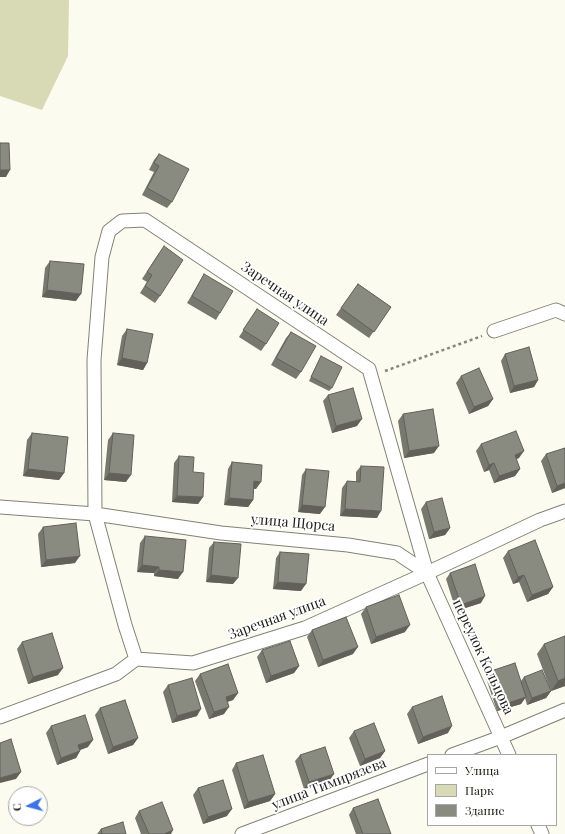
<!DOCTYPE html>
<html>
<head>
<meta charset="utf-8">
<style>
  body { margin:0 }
  #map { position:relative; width:565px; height:834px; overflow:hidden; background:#fbfcef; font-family:"Playfair Display",serif }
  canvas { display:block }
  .legend { position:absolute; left:427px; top:754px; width:130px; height:72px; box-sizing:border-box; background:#fff; border:1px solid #a6a6a4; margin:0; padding:5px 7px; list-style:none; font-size:12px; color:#20211c }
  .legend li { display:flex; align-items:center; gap:8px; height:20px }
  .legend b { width:20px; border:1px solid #a6a6a4 }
  .north { position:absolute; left:8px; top:786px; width:40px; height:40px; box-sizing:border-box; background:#fff; border:1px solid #a6a6a4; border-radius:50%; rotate:264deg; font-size:11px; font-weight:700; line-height:16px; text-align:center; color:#20211c }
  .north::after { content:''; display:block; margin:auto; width:14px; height:18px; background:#3d73e3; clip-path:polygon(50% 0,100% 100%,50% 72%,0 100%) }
</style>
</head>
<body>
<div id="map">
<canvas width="565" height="834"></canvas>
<ul class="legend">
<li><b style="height:5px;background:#fff"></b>Улица</li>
<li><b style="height:11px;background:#d7dab4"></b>Парк</li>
<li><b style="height:11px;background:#8a8b80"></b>Здание</li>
</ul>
<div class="north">С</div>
</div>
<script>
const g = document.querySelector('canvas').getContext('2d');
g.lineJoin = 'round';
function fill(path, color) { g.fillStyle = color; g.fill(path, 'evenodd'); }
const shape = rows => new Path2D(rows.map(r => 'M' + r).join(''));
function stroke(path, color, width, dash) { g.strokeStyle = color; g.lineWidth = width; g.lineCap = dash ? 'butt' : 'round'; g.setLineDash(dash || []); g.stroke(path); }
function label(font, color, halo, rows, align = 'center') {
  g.font = font + ' "Playfair Display",serif'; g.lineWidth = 4; g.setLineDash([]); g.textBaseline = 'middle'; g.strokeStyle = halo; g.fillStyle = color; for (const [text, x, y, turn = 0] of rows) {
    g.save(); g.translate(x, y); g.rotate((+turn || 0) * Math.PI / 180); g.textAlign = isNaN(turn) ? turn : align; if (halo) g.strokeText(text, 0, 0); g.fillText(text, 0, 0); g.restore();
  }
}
fill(shape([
  [0,0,69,0,68,56,42,110,0,96]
]), '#d7dab4');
const street = shape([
  [494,331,556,310,565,314],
  [0,507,95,514,221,533,348,545,397,553,427,573,540,520,565,511],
  [136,659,125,625,95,514,94,360,102,257,109,231,122,221,145,220,369,369,427,573,509,755],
  [0,717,116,674,136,659,193,663,305,628,427,573],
  [452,755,501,737,565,710],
  [538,825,542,834],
  [242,834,428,764]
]);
stroke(street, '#818277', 15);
stroke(shape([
  [385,371,482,336]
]), '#85867e', 2.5, [3, 3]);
stroke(street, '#fff', 13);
fill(shape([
  [159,154,172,202,167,208,142,195,154,172,149,170,154,160],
  [159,253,160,296,155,303,140,293,147,282,142,279],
  [50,261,76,301,42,297,45,268],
  [204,274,220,313,216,320,187,303,200,281],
  [358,284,391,307,369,338,336,315],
  [257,309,266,344,261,351,239,337],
  [127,329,147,363,143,370,117,365,122,336],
  [291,332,301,372,296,379,271,365,286,338],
  [505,354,538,380,534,387,510,393,501,361],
  [321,356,332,388,329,391,309,381,319,360],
  [461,376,493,399,488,406,469,414,456,383],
  [328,395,357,426,332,433,323,401],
  [403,414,434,453,404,458,398,421],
  [32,433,64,473,59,480,23,476,27,440],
  [113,433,126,482,104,480,108,440],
  [481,444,519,458,516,459,520,469,515,476,494,483,489,470,484,472,476,451],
  [546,454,565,488,552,493,541,461],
  [179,456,193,472,203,497,198,504,172,502,174,463],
  [232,462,256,489,253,488,253,500,248,507,224,505,228,469],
  [361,466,377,518,340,516,342,488,347,481,356,482,356,472],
  [306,469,320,514,298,512,302,475],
  [426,502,450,528,445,535,429,539,421,509],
  [43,527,75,563,41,567,38,534],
  [145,536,178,579,154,576,154,573,137,572,140,543],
  [214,542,233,584,206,582,209,548],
  [508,551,553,587,548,594,527,602,519,582,513,584,503,558],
  [280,552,301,591,273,589,276,558],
  [450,573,481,603,456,611,446,579],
  [366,607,405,632,371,644,361,614],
  [312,630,353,654,318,667,307,637],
  [565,636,565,686,551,691,537,654,544,644],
  [22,642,58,675,28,684,17,649],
  [262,650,299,666,294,673,266,683,257,657],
  [491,671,521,681,524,677,551,691,546,698,527,705,525,698,521,704,497,711,486,678],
  [200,674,238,693,233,700,227,702,224,714,209,719,195,681],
  [168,685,197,716,172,723,163,692],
  [412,707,448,733,418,744,407,714],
  [100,708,138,738,133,745,108,754,95,715],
  [51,726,88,747,80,750,80,751,76,758,57,765,46,733],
  [354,731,385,751,380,758,360,766,349,738],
  [300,755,329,781,304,789,295,761],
  [236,763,275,794,270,801,244,809,232,770],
  [198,788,227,816,203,824,193,795],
  [353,808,391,834,356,834,349,815],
  [139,811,171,834,141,834,135,818],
  [101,829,126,834,97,834]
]), '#77786e');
fill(shape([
  [0,170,10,170,6,177,0,177],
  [47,290,81,294,76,301,42,297],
  [122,358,147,363,143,370,117,365],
  [538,380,534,387,510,393,514,386],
  [493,399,488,406,469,414,474,407],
  [362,419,357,426,332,433,336,426],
  [439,446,434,453,404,458,409,451],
  [524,451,519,458,510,462,515,455],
  [494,463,489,470,484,472,489,465],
  [28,469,64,473,59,480,23,476],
  [520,469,515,476,494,483,499,476],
  [109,473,131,475,126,482,104,480],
  [254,481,261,482,256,489,249,488],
  [565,483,565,488,552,493,557,486],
  [177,496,203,497,198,504,172,502],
  [229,498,253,500,248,507,224,505],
  [302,505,325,507,320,514,298,512],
  [345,509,381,511,377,518,340,516],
  [450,528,445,535,429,539,434,532],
  [80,556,75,563,41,567,46,560],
  [142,565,159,567,154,573,137,572],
  [159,570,183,572,178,579,154,576],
  [211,575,238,578,233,584,206,582],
  [524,575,519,582,513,584,518,577],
  [278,582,306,584,301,591,273,589],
  [553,587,548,594,527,602,532,595],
  [485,596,481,603,456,611,461,605],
  [410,625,405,632,371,644,376,637],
  [358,647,353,654,318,667,323,660],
  [299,666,294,673,266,683,271,676],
  [63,668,58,675,28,684,33,677],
  [565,678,565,686,551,691,558,681],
  [551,691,546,698,527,705,532,698],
  [238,693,233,700,221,704,226,697],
  [526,697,521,704,497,711,502,705],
  [229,707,224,714,209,719,214,712],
  [201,709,197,716,172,723,177,716],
  [452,726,448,733,418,744,423,737],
  [138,738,133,745,108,754,113,747],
  [93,740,88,747,74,752,78,745],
  [80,751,76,758,57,765,61,758],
  [385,751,380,758,360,766,365,759],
  [21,772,16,779,0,783,0,778],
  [334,774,329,781,304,789,309,782],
  [275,794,270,801,244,809,248,802],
  [232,809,227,816,203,824,208,817],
  [173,830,171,834,164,834]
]), '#61615a');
const building = shape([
  [0,143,9,143,10,170,0,170,0,143],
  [159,154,189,169,172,202,147,188,159,166,154,163,159,154],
  [164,246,183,260,160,296,145,286,152,275,147,272,164,246],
  [50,261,84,264,81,294,47,290,50,261],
  [204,274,233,291,220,313,192,296,204,274],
  [358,284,391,307,374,332,341,308,358,284],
  [257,309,279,323,266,344,243,330,257,309],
  [127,329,153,334,147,363,122,358,127,329],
  [291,332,316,346,301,372,276,358,291,332],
  [529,347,538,380,514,386,505,354,529,347],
  [321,356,342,367,332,388,311,377,321,356],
  [479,368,493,399,474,407,461,376,479,368],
  [353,388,362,419,336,426,328,395,353,388],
  [433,409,439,446,409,451,403,414,433,409],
  [516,431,524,451,515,455,520,469,499,476,494,463,489,465,481,444,516,431],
  [32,433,68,437,64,473,28,469,32,433],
  [113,433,134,435,131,475,109,473,113,433],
  [565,448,565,483,557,486,546,454,565,448],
  [179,456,194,457,193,472,204,473,203,497,177,496,179,456],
  [232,462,262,465,261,482,254,481,253,500,229,498,232,462],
  [361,466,384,467,381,511,345,509,347,481,360,482,361,466],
  [306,469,329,471,325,507,302,505,306,469],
  [442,498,450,528,434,532,426,502,442,498],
  [76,523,80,556,46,560,43,527,76,523],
  [145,536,186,540,183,572,159,570,159,567,142,565,145,536],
  [535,540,553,587,532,595,524,575,518,577,508,551,535,540],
  [214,542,241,544,238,578,211,575,214,542],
  [280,552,309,554,306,584,278,582,280,552],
  [475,564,485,596,461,605,450,573,475,564],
  [399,595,410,625,376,637,366,607,399,595],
  [346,617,358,647,323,660,312,630,346,617],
  [52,633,63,668,33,677,22,642,52,633],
  [565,636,565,678,558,681,544,644,565,636],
  [290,641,299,666,271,676,262,650,290,641],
  [515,663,526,697,502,705,491,671,515,663],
  [228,664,238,693,226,697,229,707,214,712,200,674,228,664],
  [542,670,551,691,532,698,524,677,542,670],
  [192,678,201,709,177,716,168,685,192,678],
  [442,696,452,726,423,737,412,707,442,696],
  [125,700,138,738,113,747,100,708,125,700],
  [85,715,93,740,78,745,80,751,61,758,51,726,85,715],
  [374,723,385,751,365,759,354,731,374,723],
  [11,739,21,772,0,778,0,743,11,739],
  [325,747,334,774,309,782,300,755,325,747],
  [263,755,275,794,248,802,236,763,263,755],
  [223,780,232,809,208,817,198,788,223,780],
  [378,799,391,834,363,834,353,808,378,799],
  [162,802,173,830,164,834,149,834,139,811,162,802],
  [123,822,126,834,102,834,101,829,123,822]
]);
fill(building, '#8a8b80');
stroke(building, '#61615a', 1);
label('14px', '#20211c', '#fff', [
  ["Заречная улица",285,294,34],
  ["улица Щорса",293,523,5],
  ["Заречная улица",277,618,-20],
  ["переулок Кольцова",483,657,65],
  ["улица Тимирязева",329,784,-21]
]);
</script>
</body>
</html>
